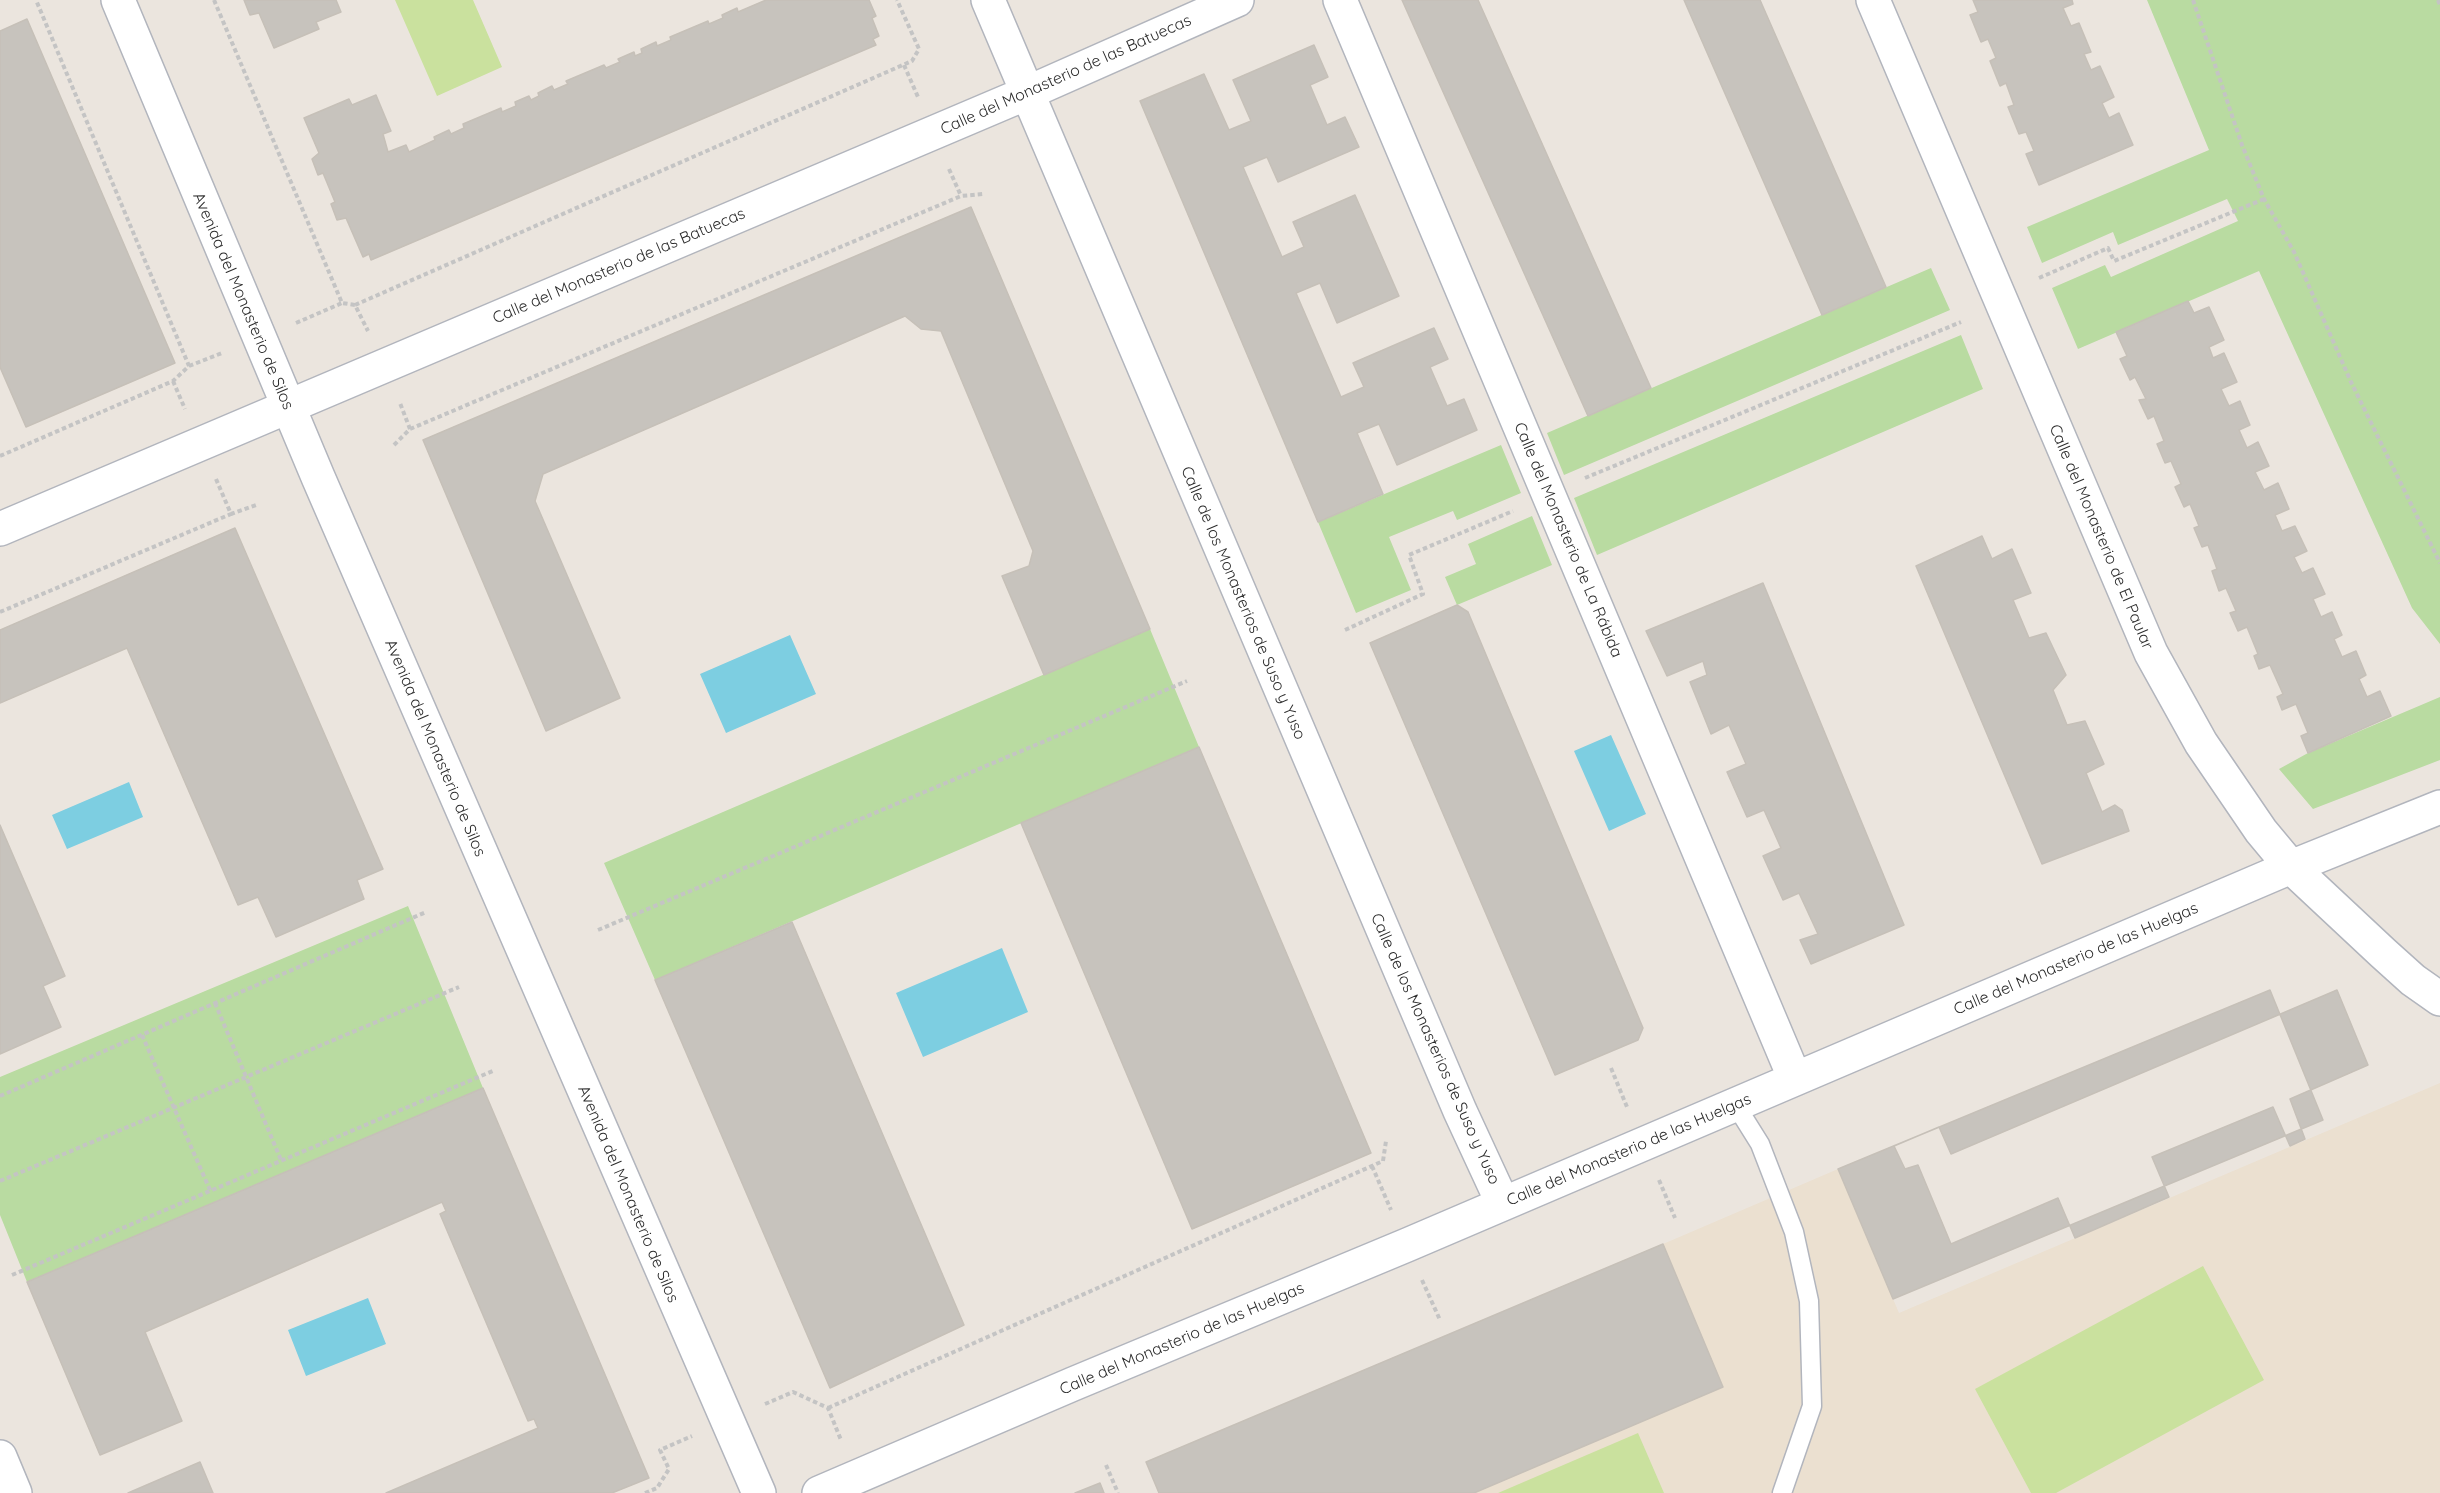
<!DOCTYPE html>
<html>
<head>
<meta charset="utf-8">
<style>
  body { margin:0 }
  canvas { display:block; background:#ebe5de }
</style>
</head>
<body>
<canvas width="2440" height="1493"></canvas>
<script>
const g = document.querySelector('canvas').getContext('2d');
g.lineJoin = 'round';
function fill(path, color) { g.fillStyle = color; g.fill(path, 'evenodd'); }
const shape = rows => new Path2D(rows.map(r => 'M' + r).join(''));
function stroke(path, color, width, dash) { g.strokeStyle = color; g.lineWidth = width; g.lineCap = dash ? 'butt' : 'round'; g.setLineDash(dash || []); g.stroke(path); }
function label(font, color, halo, rows, align = 'center') {
  g.font = font + ' Quicksand,sans-serif'; g.lineWidth = 5; g.setLineDash([]); g.textBaseline = 'middle'; g.strokeStyle = halo; g.fillStyle = color; for (const [text, x, y, turn = 0] of rows) {
    g.save(); g.translate(x, y); g.rotate((+turn || 0) * Math.PI / 180); g.textAlign = isNaN(turn) ? turn : align; if (halo) g.strokeText(text, 0, 0); g.fillText(text, 0, 0); g.restore();
  }
}
fill(shape([
  [2440,1083,2440,1493,1474,1493,1723,1387,1663,1244,1838,1169,1899,1313]
]), '#ebe0d0');
fill(shape([
  [2147,0,2440,0,2440,644,2412,608,2259,271,2078,349,2052,288,2105,265,2111,277,2238,221,2227,199,2118,245,2113,232,2042,263,2027,227,2209,150],
  [1931,268,1950,310,1564,475,1547,433],
  [1961,335,1983,389,1597,555,1574,498],
  [1501,445,1521,493,1457,520,1453,511,1389,537,1411,590,1356,613,1318,522],
  [1532,516,1552,565,1457,605,1445,577,1476,564,1468,544],
  [1150,629,1199,747,655,980,604,863],
  [2440,697,2440,760,2313,809,2279,769,2308,753],
  [408,906,483,1088,27,1282,0,1215,0,1077]
]), '#b9dba1');
fill(shape([
  [395,0,473,0,502,67,437,96],
  [2203,1266,2264,1380,2056,1493,2031,1493,1975,1389],
  [1638,1433,1664,1493,1498,1493]
]), '#cae19e');
fill(shape([
  [790,635,816,694,726,733,700,674],
  [1611,735,1646,814,1609,831,1574,751],
  [129,782,143,817,67,849,52,815],
  [1002,948,1028,1012,923,1057,896,993],
  [368,1298,386,1344,306,1376,288,1330]
]), '#7dcee1');
const building = shape([
  [244,0,336,0,341,12,316,22,319,29,274,48,259,13,250,15,244,0],
  [766,0,869,0,876,16,872,18,879,36,873,39,876,45,371,260,369,254,363,257,346,218,337,220,331,204,335,202,323,173,318,175,312,159,319,153,304,118,349,99,352,105,376,95,391,131,383,134,388,152,406,145,409,152,435,140,434,137,449,130,451,134,464,128,463,124,501,108,502,112,516,106,515,102,529,96,531,100,539,96,538,93,552,86,554,90,568,84,566,81,604,65,606,68,620,62,618,59,634,52,635,56,642,53,641,49,656,42,657,46,671,40,670,37,708,21,709,24,723,18,722,15,737,8,738,12,766,0],
  [1402,0,1478,0,1651,388,1588,416,1402,0],
  [1684,0,1760,0,1886,287,1822,315,1684,0],
  [1973,0,2072,0,2073,4,2063,8,2071,26,2079,23,2091,52,2084,54,2091,70,2100,66,2114,97,2102,103,2109,118,2119,113,2133,145,2039,185,2026,154,2034,151,2026,132,2019,134,2008,107,2014,105,2006,83,2000,86,1990,61,1996,58,1988,39,1981,42,1970,15,1978,12,1973,0],
  [27,19,175,363,26,427,0,367,0,31,27,19],
  [1314,45,1328,77,1310,85,1327,125,1345,117,1359,147,1278,182,1267,157,1243,167,1282,257,1304,247,1293,222,1355,195,1399,296,1337,323,1320,283,1296,293,1341,397,1364,387,1353,363,1434,328,1448,359,1430,367,1447,406,1464,399,1477,430,1397,465,1379,424,1357,433,1383,494,1318,522,1140,101,1204,74,1229,130,1251,121,1233,80,1314,45],
  [971,207,1150,629,1044,675,1002,576,1029,566,1033,551,941,331,921,329,905,316,543,474,535,501,620,698,546,731,423,440,971,207],
  [2188,301,2194,313,2209,307,2224,340,2209,347,2213,358,2224,353,2237,382,2221,389,2229,406,2240,401,2250,425,2239,430,2247,448,2258,442,2269,466,2255,472,2264,490,2278,483,2289,509,2275,515,2282,531,2295,526,2307,551,2294,557,2302,573,2313,568,2325,594,2313,599,2321,617,2332,612,2342,635,2334,639,2342,657,2356,651,2366,675,2359,679,2367,697,2380,691,2391,716,2308,753,2301,736,2308,733,2296,704,2282,710,2277,697,2283,694,2270,665,2259,669,2254,656,2258,654,2247,627,2238,631,2230,613,2236,611,2226,588,2219,591,2212,571,2217,569,2208,545,2202,547,2194,528,2199,526,2190,504,2184,507,2175,487,2181,484,2171,461,2165,463,2157,444,2164,441,2154,416,2148,419,2139,400,2146,399,2135,377,2130,380,2120,359,2127,356,2116,332,2188,301],
  [235,528,383,869,357,880,364,899,276,937,258,897,238,905,127,648,0,703,0,630,235,528],
  [1982,536,1992,559,2012,549,2031,593,2013,600,2029,638,2046,633,2066,675,2053,690,2067,725,2085,721,2104,764,2086,773,2102,812,2115,805,2122,810,2129,831,2042,864,1916,566,1982,536],
  [1763,583,1904,925,1811,964,1800,940,1818,934,1799,893,1783,900,1763,856,1781,848,1764,810,1747,817,1727,772,1746,764,1729,725,1711,734,1690,682,1707,675,1703,661,1667,676,1646,631,1763,583],
  [1457,605,1468,612,1643,1028,1638,1040,1555,1075,1370,643,1457,605],
  [1199,747,1371,1153,1192,1229,1021,823,1199,747],
  [0,825,65,976,43,986,61,1027,0,1054,0,825],
  [792,922,964,1325,830,1388,655,980,792,922],
  [2270,990,2323,1120,1893,1299,1838,1169,2270,990],
  [2337,990,2368,1065,2290,1099,2305,1139,2290,1146,2273,1107,2152,1157,2169,1197,2075,1238,2058,1198,1951,1244,1918,1165,1905,1169,1894,1146,1939,1127,1951,1154,2337,990],
  [483,1088,649,1478,612,1493,386,1493,538,1428,534,1419,528,1421,440,1214,446,1211,442,1202,145,1332,182,1421,100,1455,27,1282,483,1088],
  [1663,1244,1723,1387,1474,1493,1159,1493,1146,1462,1663,1244],
  [200,1462,213,1493,128,1493,200,1462],
  [1100,1483,1104,1493,1075,1493,1100,1483]
]);
fill(building, '#c7c3bd');
stroke(building, '#c6c0b8', 1.5);
const service = shape([
  [1735,1104,1760,1144,1794,1232,1809,1301,1812,1406,1782,1493]
]);
const minor = shape([
  [988,0,1460,1111,1503,1204],
  [1340,0,1795,1079],
  [1873,0,2151,653,2201,743,2261,831,2291,867,2383,953,2413,980,2440,999],
  [0,529,1027,93,1237,0],
  [819,1493,1073,1384,1407,1245,2291,867,2440,807]
]);
const tertiary = shape([
  [118,0,318,477,759,1493],
  [0,1457,15,1493]
]);
stroke(service, '#b2b5bd', 21);
stroke(minor, '#b2b5bd', 36);
stroke(tertiary, '#b2b5bd', 36);
stroke(shape([
  [214,0,342,303,355,305,368,331],
  [2193,0,2242,145,2264,199,2294,252,2351,382,2440,563],
  [2438,0,2440,5],
  [904,65,918,97],
  [949,169,961,196],
  [2039,278,2108,248,2114,261,2264,199],
  [355,305,912,61,919,49,897,0],
  [296,323,342,303],
  [189,366,222,353],
  [173,381,185,409],
  [410,429,961,196,983,194],
  [394,445,410,429,400,403],
  [0,456,173,381,189,366,36,0],
  [1585,478,1961,322],
  [216,479,231,514,256,505],
  [0,612,231,514],
  [1345,630,1423,594,1409,555,1513,511],
  [598,930,1187,681],
  [215,1003,281,1160],
  [142,1035,210,1190],
  [1611,1068,1627,1107],
  [0,1096,426,912],
  [1372,1166,1391,1210],
  [1659,1180,1675,1218],
  [0,1181,459,987],
  [12,1275,495,1070],
  [1422,1280,1440,1320],
  [765,1404,793,1392,828,1408,841,1440],
  [828,1408,1383,1161,1386,1141],
  [1106,1465,1118,1493],
  [645,1493,657,1488,669,1469,660,1450,692,1436]
]), '#c4c4c4', 4, [4.5, 3]);
stroke(service, '#fff', 18);
stroke(minor, '#fff', 33);
stroke(tertiary, '#fff', 33);
label('16px', '#2b2b2b', '#fff', [
  ["Calle del Monasterio de las Batuecas",1066,75,-24],
  ["Calle del Monasterio de las Batuecas",619,266,-23],
  ["Avenida del Monasterio de Silos",243,301,67],
  ["Calle del Monasterio de El Paular",2101,537,67],
  ["Calle del Monasterio de La Rábida",1568,540,67],
  ["Calle de los Monasterios de Suso y Yuso",1243,603,67],
  ["Avenida del Monasterio de Silos",435,748,67],
  ["Calle del Monasterio de las Huelgas",2076,959,-23],
  ["Calle de los Monasterios de Suso y Yuso",1435,1049,66],
  ["Calle del Monasterio de las Huelgas",1629,1150,-23],
  ["Avenida del Monasterio de Silos",628,1194,67],
  ["Calle del Monasterio de las Huelgas",1182,1339,-23]
]);
</script>
</body>
</html>
